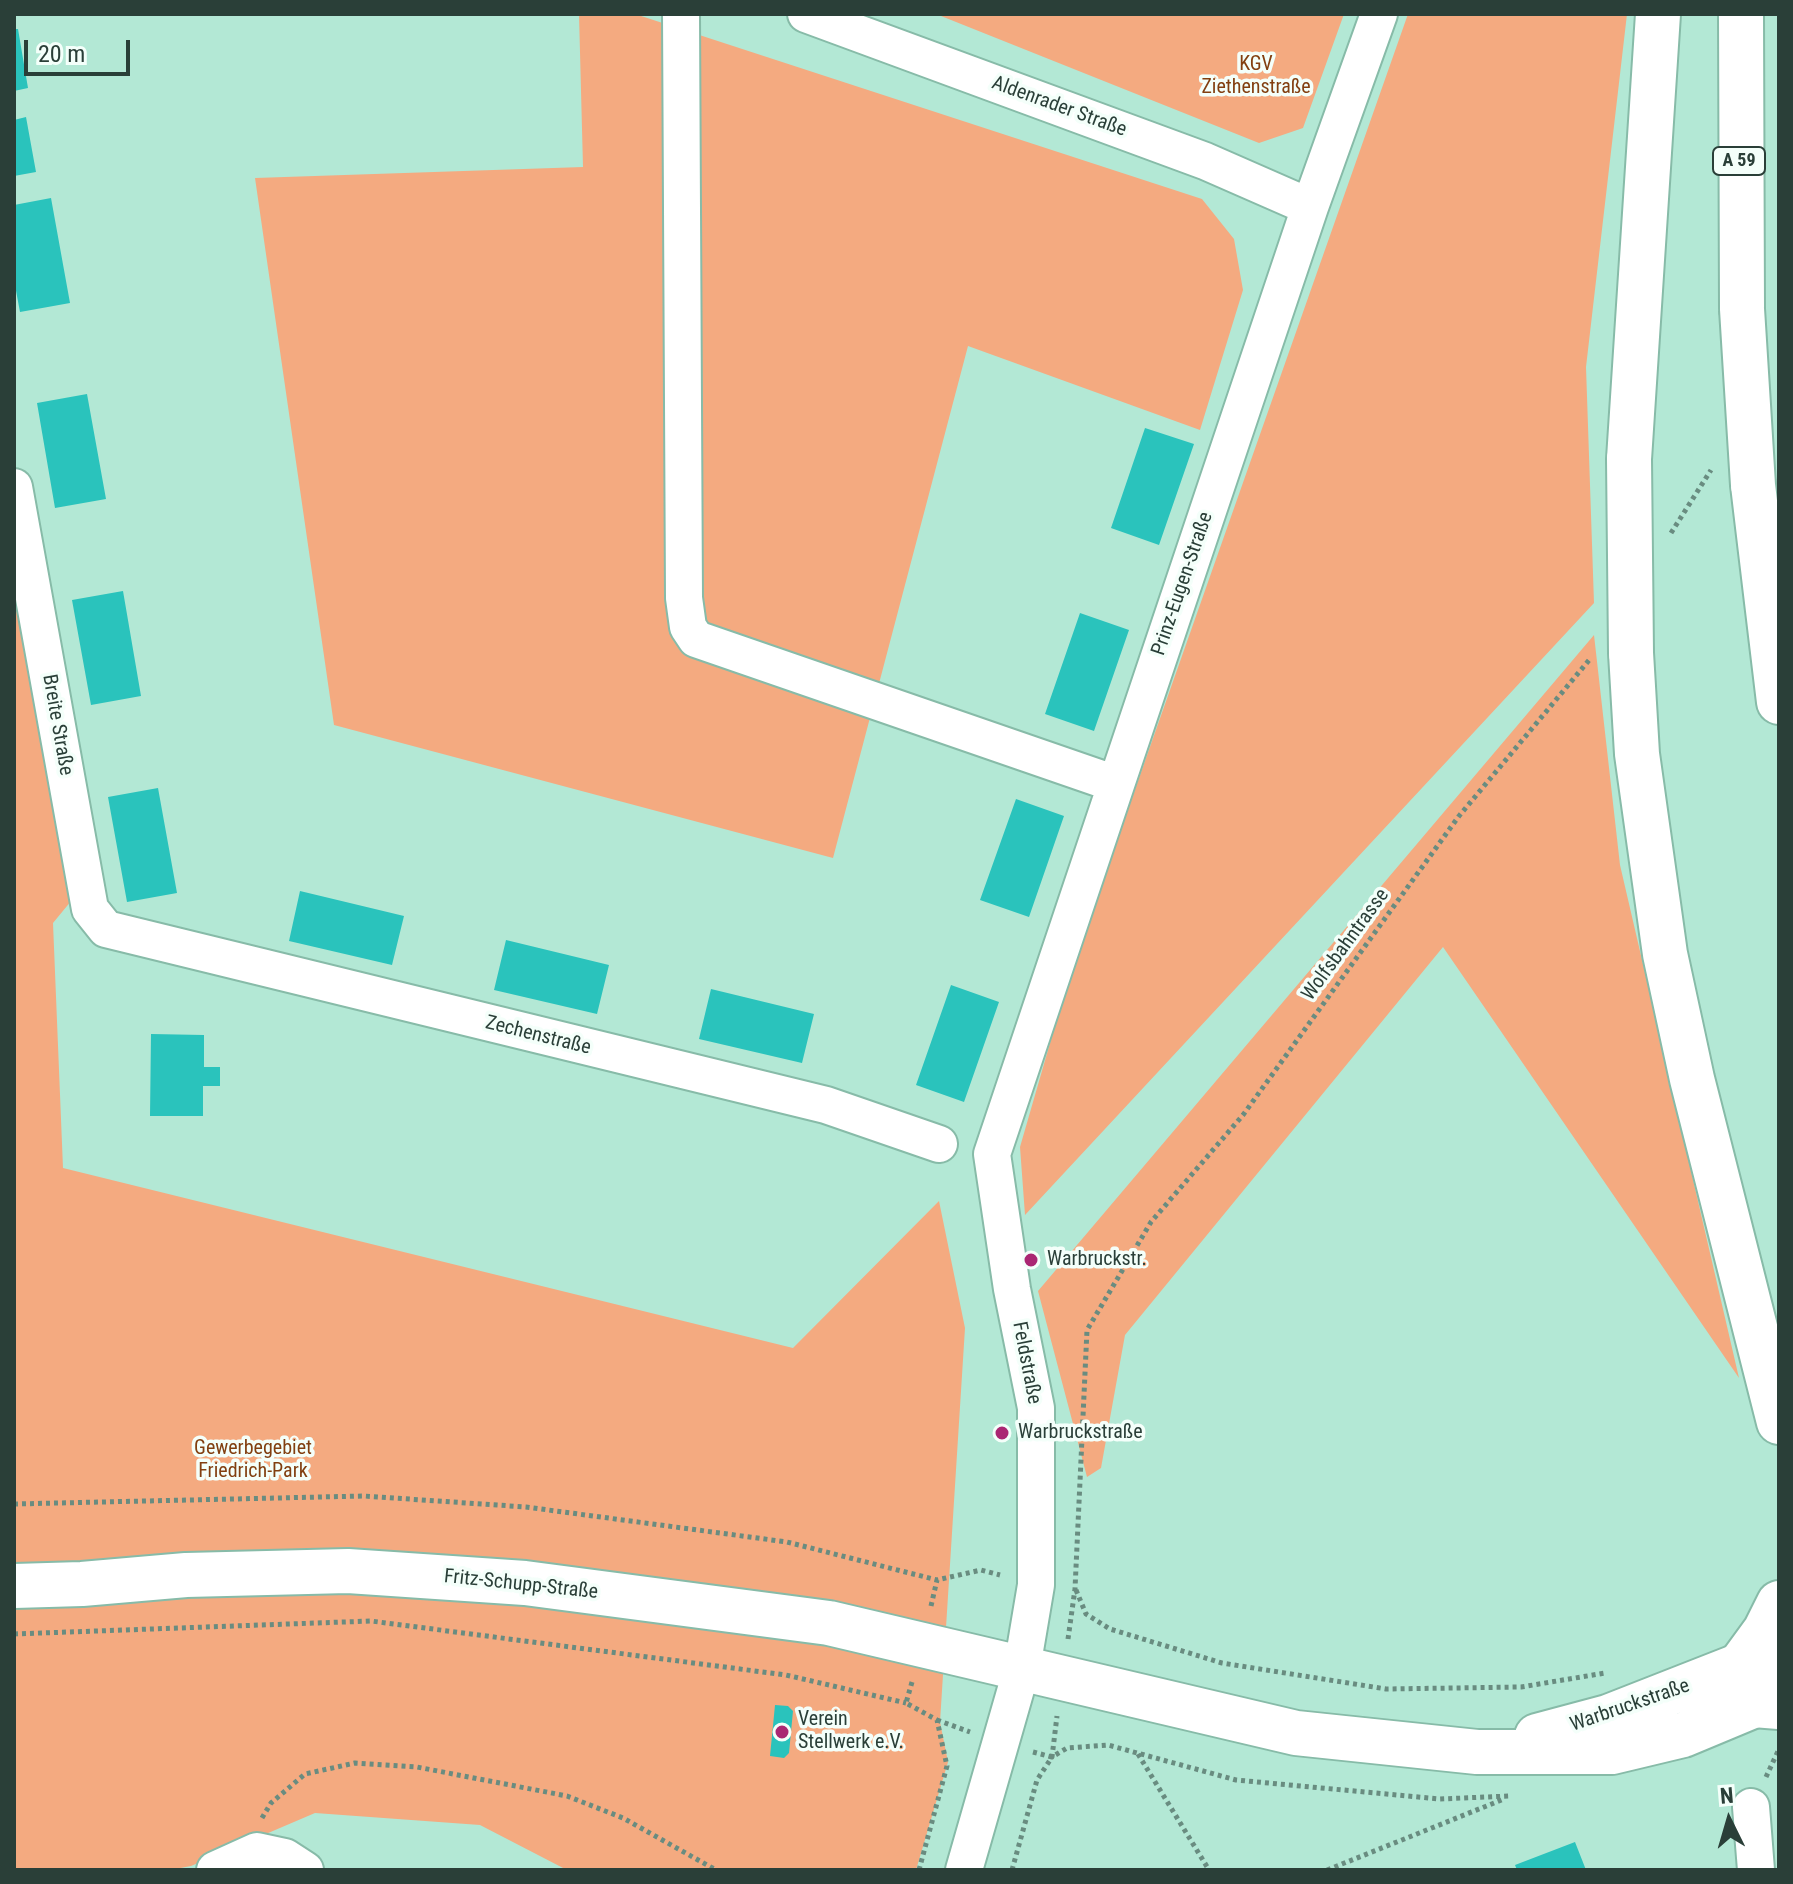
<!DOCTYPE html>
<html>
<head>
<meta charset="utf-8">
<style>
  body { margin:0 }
  #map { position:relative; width:1793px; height:1884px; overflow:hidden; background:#b3e8d5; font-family:"Roboto Condensed",sans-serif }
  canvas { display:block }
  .frame { position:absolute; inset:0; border:16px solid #2a3f38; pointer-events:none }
  .north { position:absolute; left:1689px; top:1780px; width:80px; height:80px; -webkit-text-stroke:6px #f4fffa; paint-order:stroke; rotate:355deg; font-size:22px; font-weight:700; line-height:32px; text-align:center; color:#2a3f38 }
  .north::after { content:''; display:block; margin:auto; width:28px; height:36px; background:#2a3f38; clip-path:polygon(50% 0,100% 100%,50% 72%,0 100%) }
  .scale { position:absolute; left:24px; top:40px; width:106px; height:36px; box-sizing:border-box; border:4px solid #2a3f38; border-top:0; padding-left:10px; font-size:24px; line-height:28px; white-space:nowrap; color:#2a3f38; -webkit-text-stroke:6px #f4fffa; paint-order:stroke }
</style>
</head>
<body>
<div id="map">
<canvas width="1793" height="1884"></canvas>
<div class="frame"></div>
<div class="north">N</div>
<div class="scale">20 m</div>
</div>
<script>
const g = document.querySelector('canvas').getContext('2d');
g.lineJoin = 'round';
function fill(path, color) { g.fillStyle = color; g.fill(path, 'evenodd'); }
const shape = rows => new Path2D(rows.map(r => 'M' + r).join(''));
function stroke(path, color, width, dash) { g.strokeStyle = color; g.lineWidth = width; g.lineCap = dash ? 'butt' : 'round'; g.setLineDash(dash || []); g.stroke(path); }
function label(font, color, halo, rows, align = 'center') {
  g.font = font + ' "Roboto Condensed",sans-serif'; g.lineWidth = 7; g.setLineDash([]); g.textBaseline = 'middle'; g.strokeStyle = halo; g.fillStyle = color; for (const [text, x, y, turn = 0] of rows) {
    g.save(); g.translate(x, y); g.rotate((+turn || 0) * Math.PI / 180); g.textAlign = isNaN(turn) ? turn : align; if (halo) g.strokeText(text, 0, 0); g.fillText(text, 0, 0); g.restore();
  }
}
fill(shape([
  [579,14,635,14,1202,199,1234,239,1243,290,1200,430,968,346,833,858,334,725,255,178,583,167],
  [936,14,1344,14,1303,128,1259,143],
  [1408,14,1627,14,1586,367,1594,603,1025,1215,1020,1147,1070,974],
  [14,530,81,889,53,923,63,1168,793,1348,939,1201,965,1328,940,1722,948,1762,916,1870,567,1870,480,1825,315,1813,191,1866,170,1870,14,1870],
  [1594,635,1620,865,1739,1378,1443,947,1125,1335,1101,1468,1087,1477,1038,1291]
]), '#f4aa80');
fill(shape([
  [14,29,18,29,28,88,14,91],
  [26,117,36,172,14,176,14,120],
  [51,198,70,303,20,312,14,280,14,205],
  [87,394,106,499,55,508,37,403],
  [1145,428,1194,444,1159,545,1111,528],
  [123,591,141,696,91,705,72,600],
  [1080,613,1129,630,1094,731,1045,714],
  [158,788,177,893,127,902,108,797],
  [1016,799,1064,816,1029,917,980,900],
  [300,891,404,916,392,965,289,941],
  [506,940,609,965,597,1014,494,990],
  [951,985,999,1002,964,1102,916,1085],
  [711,989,814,1014,802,1063,699,1039],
  [151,1034,204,1035,204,1067,220,1067,220,1086,203,1086,203,1116,150,1116],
  [775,1705,788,1706,793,1711,789,1753,784,1758,770,1756],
  [1575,1842,1586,1870,1517,1870,1515,1865]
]), '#2ac3bc');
const minor = shape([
  [681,14,684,598,688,627,696,639,1116,784],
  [806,14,1205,161,1310,207],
  [14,487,90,909,106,929,826,1105,939,1144],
  [1751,1807,1756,1870],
  [215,1870,257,1851,285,1857,305,1870],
  [964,1870,1022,1668,1036,1585,1036,1408,1012,1289,992,1154,1310,207,1379,14]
]);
const major = shape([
  [14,1586,82,1584,186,1575,348,1571,525,1583,829,1623,1296,1733,1477,1752,1612,1752,1683,1735,1779,1695],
  [1537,1736,1608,1717,1779,1650]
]);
const highway = shape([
  [1741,14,1742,309],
  [1629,459,1658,14],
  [1753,485,1779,702],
  [1631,653,1637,754,1665,954,1692,1079,1779,1422],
  [1738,1668,1765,1631,1779,1603],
  [1754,1705,1779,1707]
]);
stroke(minor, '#87bba8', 40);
stroke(major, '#87bba8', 48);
stroke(highway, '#87bba8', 48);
stroke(shape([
  [1671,533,1711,470],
  [14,1504,364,1496,526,1507,787,1542,937,1580,981,1570,1000,1575],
  [1076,1590,1086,1614,1110,1629,1222,1663,1386,1689,1521,1687,1605,1673],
  [931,1606,937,1580],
  [14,1634,371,1621,786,1675,906,1703],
  [1068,1639,1075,1589,1087,1330,1151,1222,1243,1115,1459,816,1590,659],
  [912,1682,906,1703,937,1720,947,1766,919,1870],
  [937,1720,970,1732],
  [1033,1752,1052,1757,1067,1748,1108,1745,1236,1780,1440,1799,1509,1796],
  [1138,1754,1209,1870],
  [1766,1777,1779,1749],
  [262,1818,271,1803,305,1774,355,1763,417,1767,567,1796,623,1818,716,1870],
  [1012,1870,1037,1780,1052,1757,1057,1716],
  [1327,1870,1504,1799]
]), '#698c80', 5, [4, 4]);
stroke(minor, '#fff', 36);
stroke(major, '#fff', 44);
stroke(highway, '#fff', 44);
const highwayBridge = shape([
  [1742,309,1753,485],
  [1629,459,1631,653]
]);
stroke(highwayBridge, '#87bba8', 48, []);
stroke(highwayBridge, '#fff', 44);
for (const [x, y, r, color] of [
  [1031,1260,8,"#aa2773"],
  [1002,1433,8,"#aa2773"],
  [782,1732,8,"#aa2773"]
]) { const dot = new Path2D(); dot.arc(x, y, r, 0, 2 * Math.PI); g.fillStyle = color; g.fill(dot); stroke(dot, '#f4fffa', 3); }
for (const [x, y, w] of [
  [1739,161,52]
]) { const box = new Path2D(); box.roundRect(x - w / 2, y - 14, w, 28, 6); g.fillStyle = '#f4fffa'; g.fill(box); stroke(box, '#2a3f38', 2); }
label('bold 18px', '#2a3f38', null, [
  ["A 59",1739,161]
]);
label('20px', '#823f10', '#f4fffa', [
  ["KGV",1256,65],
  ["Ziethenstraße",1256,88],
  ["Gewerbegebiet",253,1449],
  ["Friedrich-Park",253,1472]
]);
label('20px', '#2a3f38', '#f4fffa', [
  ["Aldenrader Straße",1059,107,20],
  ["Prinz-Eugen-Straße",1183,584,-71],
  ["Breite Straße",57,725,80],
  ["Wolfsbahntrasse",1346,945,-54],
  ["Zechenstraße",538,1036,14],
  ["Feldstraße",1026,1363,79],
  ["Fritz-Schupp-Straße",521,1585,6],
  ["Warbruckstraße",1630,1706,-19]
]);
label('20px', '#2a3f38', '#f4fffa', [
  ["Warbruckstr.",1047,1260],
  ["Warbruckstraße",1018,1433],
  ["Verein",798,1720],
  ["Stellwerk e.V.",798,1743]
], 'left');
</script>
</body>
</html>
